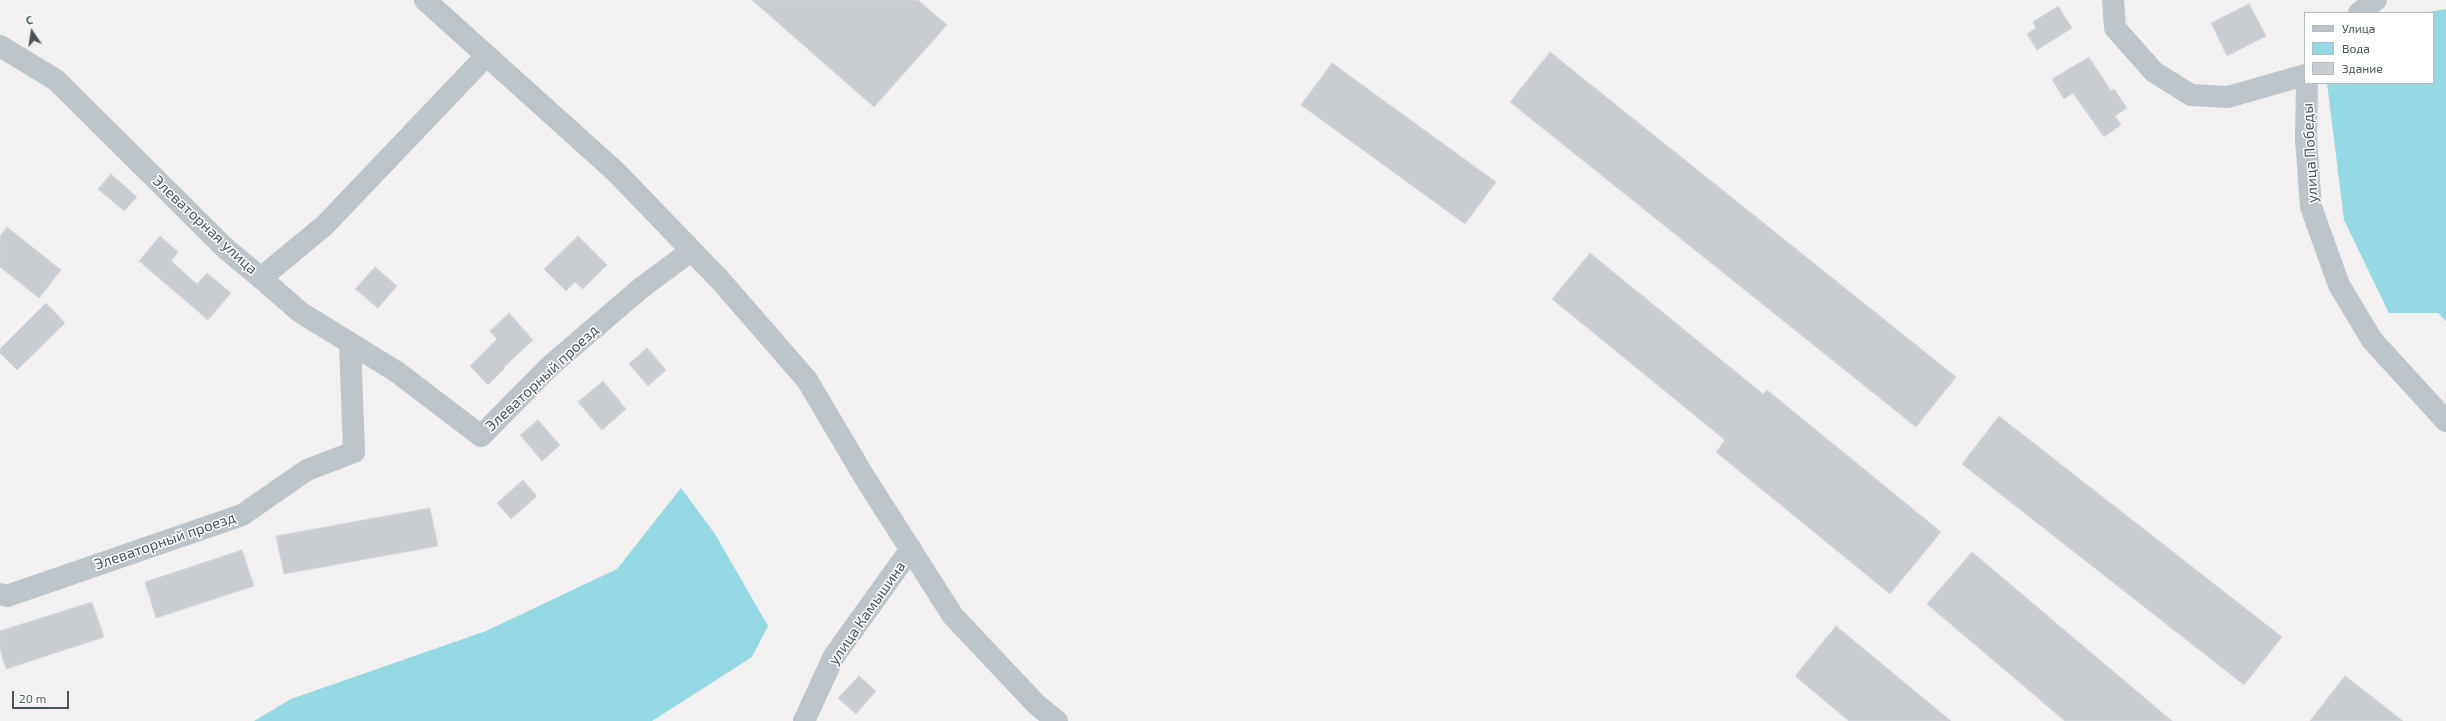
<!DOCTYPE html>
<html>
<head>
<meta charset="utf-8">
<style>
  body { margin:0 }
  #map { position:relative; width:2446px; height:721px; overflow:hidden; background:#f2f0f0; font-family:"Exo 2",sans-serif }
  canvas { display:block }
  .legend { position:absolute; left:2304px; top:12px; width:130px; height:72px; box-sizing:border-box; background:#fff; border:1px solid #b6bbbe; margin:0; padding:5px 7px; list-style:none; font-size:12px; color:#49545c }
  .legend li { display:flex; align-items:center; gap:8px; height:20px }
  .legend b { width:20px; border:1px solid #b6bbbe }
  .north { position:absolute; left:12px; top:12px; width:40px; height:40px; -webkit-text-stroke:3px #fff; paint-order:stroke; rotate:347deg; font-size:11px; font-weight:700; line-height:16px; text-align:center; color:#49545c }
  .north::after { content:''; display:block; margin:auto; width:14px; height:18px; background:#49545c; clip-path:polygon(50% 0,100% 100%,50% 72%,0 100%) }
  .scale { position:absolute; left:12px; top:691px; width:57px; height:18px; box-sizing:border-box; border:2px solid #49545c; border-top:0; padding-left:5px; font-size:12px; line-height:14px; white-space:nowrap; color:#49545c; -webkit-text-stroke:3px #fff; paint-order:stroke }
</style>
</head>
<body>
<div id="map">
<canvas width="2446" height="721"></canvas>
<ul class="legend">
<li><b style="height:5px;background:#bdc5cb"></b>Улица</li>
<li><b style="height:11px;background:#94d9e4"></b>Вода</li>
<li><b style="height:11px;background:#cacdd2"></b>Здание</li>
</ul>
<div class="north">С</div>
<div class="scale">20 m</div>
</div>
<script>
const g = document.querySelector('canvas').getContext('2d');
g.lineJoin = 'round';
function fill(path, color) { g.fillStyle = color; g.fill(path, 'evenodd'); }
const shape = rows => new Path2D(rows.map(r => 'M' + r).join(''));
function stroke(path, color, width, dash) { g.strokeStyle = color; g.lineWidth = width; g.lineCap = dash ? 'butt' : 'round'; g.setLineDash(dash || []); g.stroke(path); }
function label(font, color, halo, rows, align = 'center') {
  g.font = font + ' "Exo 2",sans-serif'; g.lineWidth = 3; g.setLineDash([]); g.textBaseline = 'middle'; g.strokeStyle = halo; g.fillStyle = color; for (const [text, x, y, turn = 0] of rows) {
    g.save(); g.translate(x, y); g.rotate((+turn || 0) * Math.PI / 180); g.textAlign = isNaN(turn) ? turn : align; if (halo) g.strokeText(text, 0, 0); g.fillText(text, 0, 0); g.restore();
  }
}
fill(shape([
  [2446,9,2446,321,2438,313,2389,313,2344,220,2327,83,2433,83,2433,13,2423,13],
  [681,488,715,534,768,626,752,657,652,721,254,721,291,699,486,631,617,569]
]), '#94d9e4');
const building = shape([
  [752,0,918,0,947,25,874,107,752,0],
  [2249,4,2266,36,2227,56,2211,23,2249,4],
  [2058,6,2072,28,2037,50,2027,34,2036,28,2033,22,2058,6],
  [1550,52,1956,377,1916,427,1510,102,1550,52],
  [2089,57,2111,91,2114,89,2127,108,2115,116,2121,125,2104,137,2073,93,2064,99,2052,79,2089,57],
  [1332,63,1496,182,1465,224,1301,105,1332,63],
  [111,174,137,197,124,211,98,189,111,174],
  [7,227,61,270,39,298,0,267,0,236,7,227],
  [160,236,178,252,171,261,197,284,207,273,231,293,208,320,139,261,160,236],
  [578,236,607,265,583,289,575,282,566,291,544,269,578,236],
  [1590,253,1763,394,1767,390,1941,532,1890,594,1716,452,1725,440,1552,299,1590,253],
  [375,267,397,286,378,308,355,289,375,267],
  [46,303,65,323,17,370,0,353,0,349,46,303],
  [509,313,533,340,504,367,505,368,488,385,470,366,497,339,490,331,509,313],
  [647,348,666,370,648,386,629,364,647,348],
  [603,381,626,409,602,430,578,402,603,381],
  [1999,416,2282,637,2244,685,1962,464,1999,416],
  [538,420,560,445,542,461,520,435,538,420],
  [523,480,537,496,511,519,497,503,523,480],
  [430,508,438,546,284,574,276,536,430,508],
  [242,550,254,586,156,618,145,582,242,550],
  [1972,552,2172,721,2065,721,1927,604,1972,552],
  [92,602,104,637,6,669,0,649,0,631,92,602],
  [1836,626,1951,721,1849,721,1795,676,1836,626],
  [859,676,876,691,856,714,838,698,859,676],
  [2345,676,2403,721,2310,721,2345,676]
]);
fill(building, '#cacdd2');
stroke(building, '#d4d7db', 1);
stroke(shape([
  [425,0,616,172,720,280,807,380,865,478,953,616,1037,705,1057,721],
  [2113,0,2115,28,2154,72,2191,95,2228,97,2305,75],
  [2359,13,2376,0],
  [0,46,56,80,225,248,261,278,325,225,486,56],
  [2307,83,2306,139,2311,207,2339,285,2372,340,2446,421],
  [261,278,300,312,397,372,481,436,550,366,641,288,691,251],
  [0,594,7,596,242,515,307,470,354,452,350,343],
  [804,721,834,656,911,549]
]), '#bdc5cb', 22);
label('15px', '#49545c', '#fff', [
  ["улица Победы",2310,153,-93],
  ["Элеваторная улица",205,225,43],
  ["Элеваторный проезд",542,378,-43],
  ["Элеваторный проезд",165,541,-19],
  ["улица Камышина",867,613,-55]
]);
</script>
</body>
</html>
